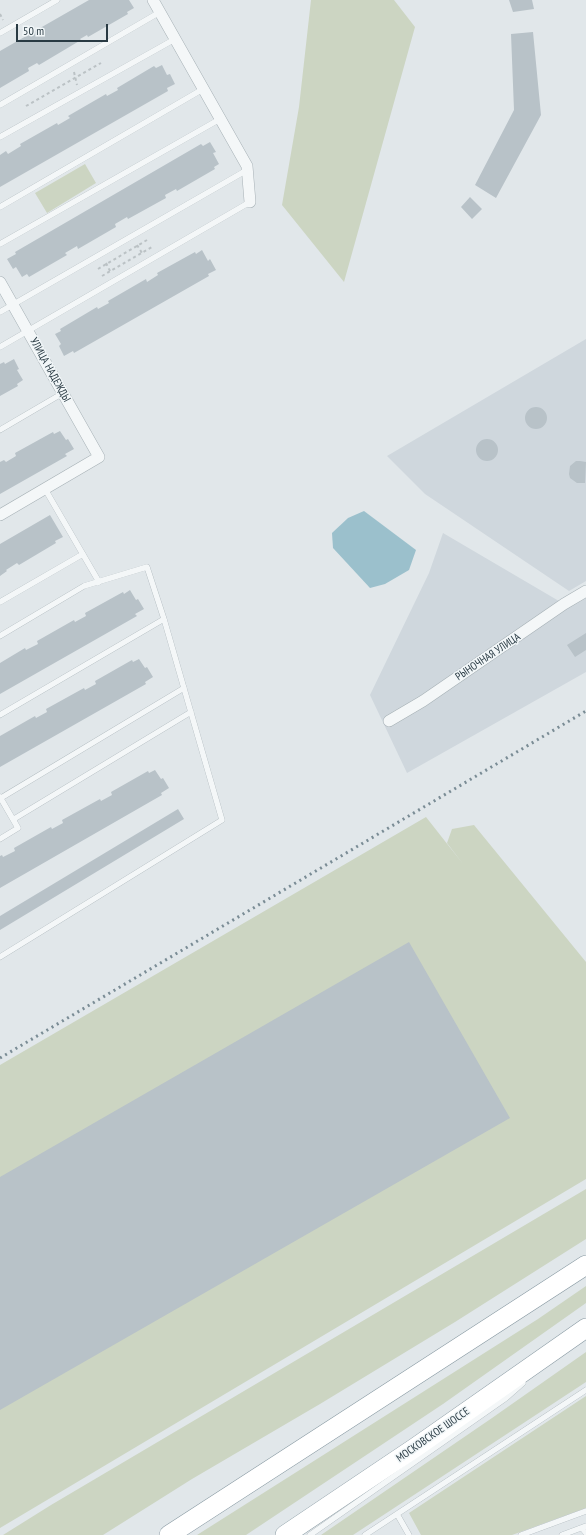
<!DOCTYPE html>
<html>
<head>
<meta charset="utf-8">
<style>
  body { margin:0 }
  #map { position:relative; width:586px; height:1535px; overflow:hidden; background:#e1e7ea; font-family:"PT Sans Narrow",sans-serif }
  canvas { display:block }
  .scale { position:absolute; left:16px; top:24px; width:92px; height:18px; box-sizing:border-box; border:2px solid #293a43; border-top:0; padding-left:5px; font-size:12px; line-height:14px; white-space:nowrap; color:#293a43; -webkit-text-stroke:3px #f1f6f8; paint-order:stroke }
</style>
</head>
<body>
<div id="map">
<canvas width="586" height="1535"></canvas>
<div class="scale">50 m</div>
</div>
<script>
const g = document.querySelector('canvas').getContext('2d');
g.lineJoin = 'round';
function fill(path, color) { g.fillStyle = color; g.fill(path, 'evenodd'); }
const shape = rows => new Path2D(rows.map(r => 'M' + r).join(''));
function stroke(path, color, width, dash) { g.strokeStyle = color; g.lineWidth = width; g.lineCap = dash ? 'butt' : 'round'; g.setLineDash(dash || []); g.stroke(path); }
function label(font, color, halo, rows, align = 'center') {
  g.font = font + ' "PT Sans Narrow",sans-serif'; g.lineWidth = 3; g.setLineDash([]); g.textBaseline = 'middle'; g.strokeStyle = halo; g.fillStyle = color; for (const [text, x, y, turn = 0] of rows) {
    g.save(); g.translate(x, y); g.rotate((+turn || 0) * Math.PI / 180); g.textAlign = isNaN(turn) ? turn : align; if (halo) g.strokeText(text, 0, 0); g.fillText(text, 0, 0); g.restore();
  }
}
fill(shape([
  [586,339,586,581,569,591,425,494,387,456],
  [443,533,564,604,586,589,586,672,407,773,370,695,429,573]
]), '#cfd7dd');
fill(shape([
  [311,0,394,0,415,27,344,282,282,205,299,107],
  [85,164,96,183,47,213,35,193],
  [426,817,463,864,447,843,452,829,474,825,586,962,586,1179,0,1528,0,1065],
  [586,1189,586,1239,455,1322,320,1404,192,1479,103,1535,3,1535,51,1505],
  [586,1286,586,1303,443,1404,246,1535,197,1535,538,1319],
  [586,1352,586,1382,353,1535,321,1535,492,1418],
  [586,1396,586,1508,512,1535,421,1535,409,1513]
]), '#ccd5c2');
fill(shape([
  [364,511,416,550,409,570,385,584,370,588,333,548,332,533,348,518]
]), '#9bc0cc');
fill(shape([
  [89,0,129,0,134,8,127,12,128,14,88,37,87,35,80,39,81,40,39,65,37,63,28,68,29,71,0,88,0,51],
  [509,0,532,0,534,9,513,12],
  [533,32,541,115,496,198,475,185,514,110,511,34],
  [162,65,167,75,170,74,175,84,167,88,168,91,0,187,0,155,6,151,8,154,21,146,20,144,57,123,58,125,70,118,68,116,106,94,107,96,118,90,117,88,154,66,156,68],
  [210,142,216,152,213,153,219,164,214,167,215,169,177,191,176,189,165,195,166,198,128,219,127,217,115,224,116,227,78,249,77,246,65,253,67,255,29,277,27,274,22,277,16,267,13,269,7,259,16,254,15,252,201,144,203,146],
  [470,197,482,209,472,219,461,207],
  [202,250,208,261,210,259,216,270,208,274,209,276,74,353,73,351,64,356,59,346,61,344,55,334,61,331,60,329,97,307,98,309,109,303,108,301,146,279,147,282,158,275,157,273,195,252,196,254],
  [14,359,19,369,17,370,23,380,17,384,18,386,0,396,0,364,4,362,5,364],
  '525 418a11 11 0 1 1 22 0a11 11 0 1 1-22 0Z',
  [60,431,66,440,68,439,74,449,65,454,67,456,0,494,0,462,4,460,6,462,16,456,15,453,53,432,54,434],
  '476 450a11 11 0 1 1 22 0a11 11 0 1 1-22 0Z',
  [576,461,580,461,586,462,585,483,577,483,570,478,569,474,570,466],
  [50,515,63,537,55,541,56,543,19,565,17,563,6,570,7,571,0,576,0,544],
  [130,590,136,600,138,599,144,609,135,614,137,616,0,694,0,663,25,648,26,650,38,644,37,641,74,620,75,622,86,616,85,613,123,592,124,594],
  [586,633,586,650,575,657,567,645],
  [139,659,145,668,147,667,153,677,145,682,146,684,0,767,0,736,35,716,36,718,47,712,46,709,84,688,85,690,96,684,95,681,132,660,133,662],
  [155,770,161,779,163,778,169,788,161,793,162,795,0,888,0,856,2,855,3,857,15,851,14,848,51,827,52,829,63,823,62,820,100,799,101,801,112,795,111,792,148,771,149,773],
  [178,809,184,819,0,930,0,916],
  [409,942,510,1118,0,1410,0,1177]
]), '#b8c2c8');
const service = shape([
  [0,33,57,0],
  [0,105,160,12],
  [0,137,175,39],
  [0,207,203,89],
  [0,244,220,119],
  [0,312,247,170],
  [0,347,250,202],
  [0,430,63,393],
  [45,489,99,582],
  [0,602,83,554],
  [0,636,84,586,147,567,164,619,0,715],
  [0,797,18,828,0,839],
  [1,798,184,688],
  [14,819,191,712],
  [0,957,222,820,164,619],
  [397,1514,409,1535],
  [582,1528,586,1533],
  [310,1535,506,1398,523,1383],
  [365,1535,586,1390],
  [521,1535,586,1511],
  [562,1535,586,1526]
]);
const minor = shape([
  [153,0,247,166,250,202],
  [0,282,99,457,0,515],
  [389,721,423,701,564,604,586,591]
]);
const trunk = shape([
  [169,1535,586,1265],
  [285,1535,416,1447,586,1328]
]);
stroke(service, '#a6b0b5', 6);
stroke(minor, '#a6b0b5', 12);
stroke(trunk, '#8899a2', 20);
stroke(shape([
  [0,14,3,20],
  [74,72,77,85],
  [26,106,101,63],
  [137,245,142,253],
  [106,263,110,271],
  [98,269,147,240],
  [102,276,152,247]
]), '#bbc2c5', 2, [3, 3]);
stroke(service, '#f4f7f8', 5.5);
stroke(minor, '#f4f7f8', 11);
stroke(trunk, '#fff', 19);
stroke(shape([
  [0,1058,586,711]
]), '#7a8c95', 3, [2, 4]);
label('11px', '#293a43', '#f1f6f8', [
  ["УЛИЦА НАДЕЖДЫ",50,370,61],
  ["РЫНОЧНАЯ УЛИЦА",488,657,-34],
  ["МОСКОВСКОЕ ШОССЕ",433,1435,-35]
]);
</script>
</body>
</html>
